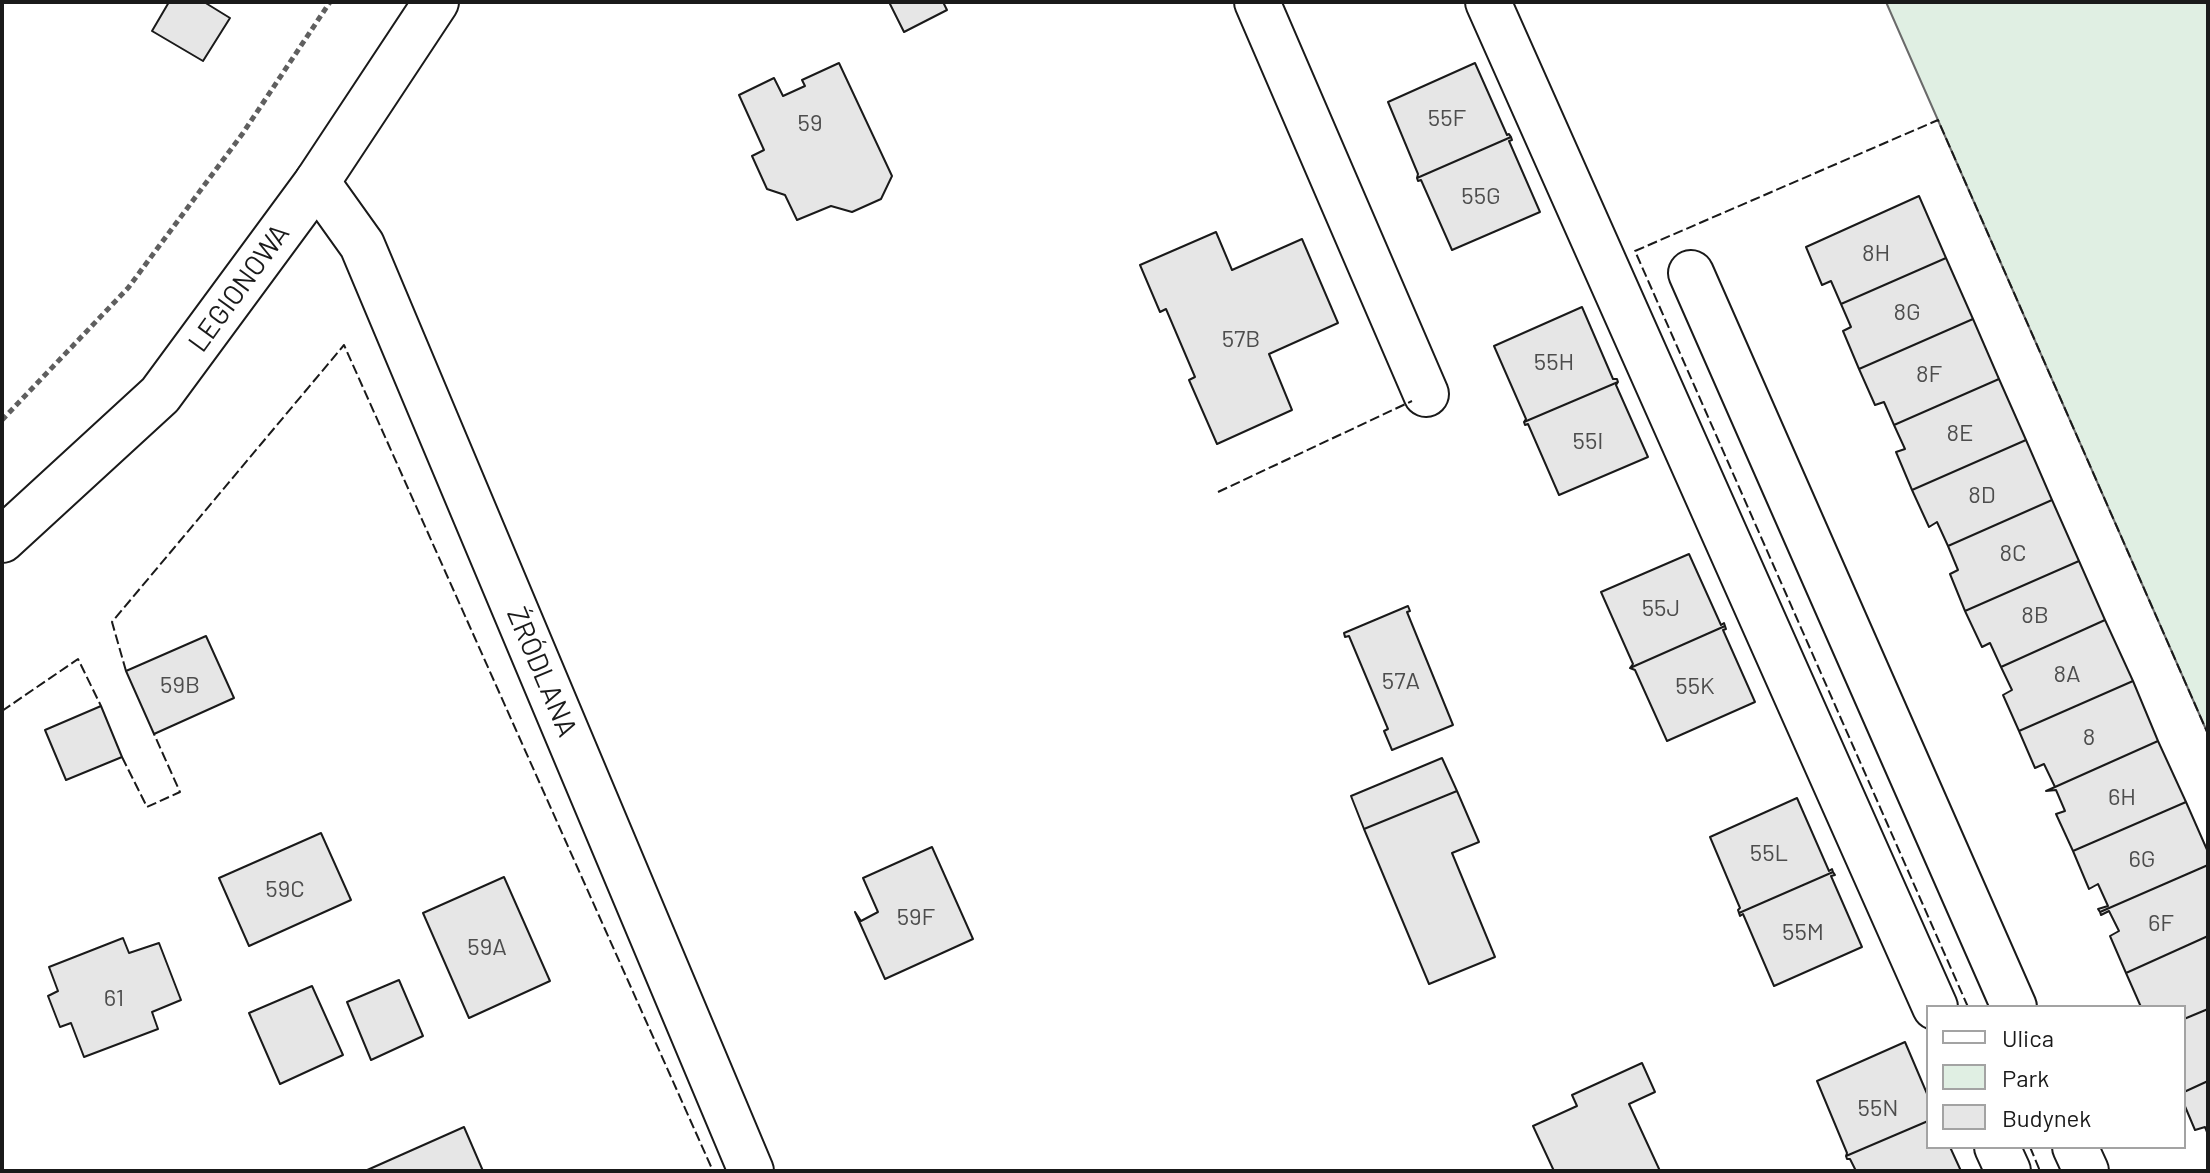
<!DOCTYPE html>
<html>
<head>
<meta charset="utf-8">
<style>
  body { margin:0 }
  #map { position:relative; width:2210px; height:1173px; overflow:hidden; background:#fff; font-family:Barlow,sans-serif }
  canvas { display:block }
  .frame { position:absolute; inset:0; border:4px solid #1a1a1a; pointer-events:none }
  .legend { position:absolute; left:1926px; top:1005px; width:260px; height:144px; box-sizing:border-box; background:#fff; border:2px solid #a3a3a3; margin:0; padding:10px 14px; list-style:none; font-size:24px; color:#1a1a1a }
  .legend li { display:flex; align-items:center; gap:16px; height:40px }
  .legend b { width:40px; border:2px solid #a3a3a3 }
</style>
</head>
<body>
<div id="map">
<canvas width="2210" height="1173"></canvas>
<div class="frame"></div>
<ul class="legend">
<li><b style="height:10px;background:#fff"></b>Ulica</li>
<li><b style="height:22px;background:#e0efe3"></b>Park</li>
<li><b style="height:22px;background:#e6e6e6"></b>Budynek</li>
</ul>
</div>
<script>
const g = document.querySelector('canvas').getContext('2d');
g.lineJoin = 'round';
function fill(path, color) { g.fillStyle = color; g.fill(path, 'evenodd'); }
const shape = rows => new Path2D(rows.map(r => 'M' + r).join(''));
function stroke(path, color, width, dash) { g.strokeStyle = color; g.lineWidth = width; g.lineCap = dash ? 'butt' : 'round'; g.setLineDash(dash || []); g.stroke(path); }
function label(font, color, halo, rows, align = 'center') {
  g.font = font + ' Barlow,sans-serif'; g.lineWidth = 6; g.setLineDash([]); g.textBaseline = 'middle'; g.strokeStyle = halo; g.fillStyle = color; for (const [text, x, y, turn = 0] of rows) {
    g.save(); g.translate(x, y); g.rotate((+turn || 0) * Math.PI / 180); g.textAlign = isNaN(turn) ? turn : align; if (halo) g.strokeText(text, 0, 0); g.fillText(text, 0, 0); g.restore();
  }
}
const green = shape([
  [1886,2,2206,2,2208,7,2208,734,1886,2]
]);
fill(green, '#e0efe3');
stroke(green, '#6a6a6a', 2);
const building = shape([
  [169,2,204,2,230,18,203,61,152,31,169,2],
  [889,2,943,2,947,10,904,32,889,2],
  [839,63,892,176,881,199,852,212,831,206,797,220,785,195,767,189,752,156,764,150,739,95,774,78,783,96,805,86,802,80,839,63],
  [1475,63,1507,135,1509,134,1511,137,1417,178,1418,174,1388,102,1475,63],
  [1511,137,1512,140,1509,141,1540,212,1452,250,1421,180,1418,181,1417,178,1511,137],
  [1919,196,1946,258,1841,304,1831,281,1822,285,1806,247,1919,196],
  [1216,232,1232,270,1302,239,1338,323,1269,354,1292,410,1217,444,1189,380,1195,377,1166,309,1160,312,1140,265,1216,232],
  [1946,258,1973,319,1859,369,1843,331,1851,327,1841,304,1946,258],
  [1582,307,1613,379,1617,379,1618,382,1524,422,1526,419,1494,346,1582,307],
  [1973,319,1999,379,1894,425,1884,402,1875,405,1859,369,1973,319],
  [1999,379,2026,440,1912,490,1896,452,1905,449,1894,425,1999,379],
  [1618,382,1616,385,1648,457,1559,495,1528,424,1525,425,1524,422,1618,382],
  [2026,440,2052,500,1948,546,1937,522,1929,527,1912,490,2026,440],
  [2052,500,2079,561,1965,611,1950,574,1958,570,1948,546,2052,500],
  [1689,554,1721,625,1724,623,1725,626,1630,668,1633,664,1601,592,1689,554],
  [2079,561,2105,620,2001,667,1990,643,1982,647,1965,611,2079,561],
  [1408,606,1410,611,1407,612,1453,725,1392,750,1384,731,1388,729,1349,636,1345,637,1344,633,1408,606],
  [2105,620,2133,681,2019,731,2003,695,2012,690,2001,667,2105,620],
  [1725,626,1726,629,1723,630,1755,702,1667,741,1635,670,1630,668,1725,626],
  [206,636,234,698,154,734,126,671,206,636],
  [2133,681,2158,741,2055,787,2044,764,2035,768,2019,731,2133,681],
  [101,706,122,757,66,780,45,730,101,706],
  [2158,741,2186,802,2073,851,2056,814,2065,811,2056,790,2046,791,2158,741],
  [1442,758,1457,791,1364,829,1351,796,1442,758],
  [1457,791,1479,842,1452,853,1495,957,1429,984,1364,829,1457,791],
  [1797,798,1829,871,1832,869,1833,872,1739,913,1738,910,1740,908,1710,837,1797,798],
  [2186,802,2208,852,2208,865,2100,912,2098,909,2108,906,2098,884,2089,889,2073,851,2186,802],
  [321,833,351,900,249,946,219,878,321,833],
  [932,847,973,939,885,979,855,912,861,921,878,912,863,878,932,847],
  [2208,865,2208,936,2126,973,2110,936,2119,931,2109,911,2101,915,2100,912,2208,865],
  [1833,872,1835,875,1831,876,1862,947,1774,986,1743,914,1740,916,1739,913,1833,872],
  [504,877,550,981,469,1018,423,913,504,877],
  [2208,936,2208,1009,2184,1019,2184,1007,2141,1007,2126,973,2208,936],
  [123,938,129,953,159,943,181,1000,152,1012,158,1029,84,1057,71,1023,60,1027,48,996,58,991,49,967,123,938],
  [399,980,423,1036,371,1060,347,1002,399,980],
  [312,986,343,1055,280,1084,249,1013,312,986],
  [2208,1009,2208,1081,2184,1092,2184,1019,2208,1009],
  [1905,1042,1928,1096,1928,1121,1846,1156,1847,1153,1817,1081,1905,1042],
  [1642,1063,1655,1092,1629,1104,1660,1171,1554,1171,1533,1126,1577,1106,1572,1095,1642,1063],
  [2208,1081,2208,1135,2205,1127,2195,1130,2184,1104,2184,1092,2208,1081],
  [1928,1121,1928,1147,1950,1147,1961,1171,1856,1171,1850,1159,1847,1159,1846,1156,1928,1121],
  [464,1127,483,1171,365,1171,464,1127]
]);
fill(building, '#e6e6e6');
stroke(building, '#1a1a1a', 2);
const minor = shape([
  [1257,2,1426,394],
  [1488,2,1935,1007],
  [317,182,362,245,751,1171],
  [1691,273,2014,1007],
  [1997,1147,2008,1171],
  [2075,1147,2086,1171]
]);
const major = shape([
  [2,540,160,395,317,182,436,2]
]);
stroke(minor, '#1a1a1a', 48);
stroke(major, '#1a1a1a', 48);
stroke(shape([
  [2,420,128,288,243,133,330,2]
]), '#5f5f5f', 5, [6, 4]);
stroke(minor, '#fff', 44);
stroke(major, '#fff', 44);
stroke(shape([
  [1218,492,1412,401],
  [126,671,112,622,344,345,713,1171],
  [2,711,78,659,101,706],
  [122,757,147,807,180,792,154,734],
  [1968,1007,1635,251,1938,120,2208,734],
  [2030,1147,2040,1171]
]), '#1a1a1a', 2, [10, 4]);
label('24px', '#4d4d4d', null, [
  ["55F",1447,118],
  ["59",810,123],
  ["55G",1481,196],
  ["8H",1876,253],
  ["8G",1907,312],
  ["57B",1241,339],
  ["55H",1554,362],
  ["8F",1929,374],
  ["8E",1960,433],
  ["55I",1588,441],
  ["8D",1982,495],
  ["8C",2013,553],
  ["55J",1661,608],
  ["8B",2035,615],
  ["8A",2067,674],
  ["57A",1401,681],
  ["59B",180,685],
  ["55K",1695,686],
  ["8",2089,737],
  ["6H",2122,797],
  ["55L",1769,853],
  ["6G",2142,859],
  ["59C",285,889],
  ["59F",916,917],
  ["6F",2161,923],
  ["55M",1803,932],
  ["59A",487,947],
  ["61",114,998],
  ["55N",1878,1108]
]);
label('28px', '#1a1a1a', '#fff', [
  ["LEGIONOWA",239,288,-54],
  ["ŹRÓDLANA",542,672,67]
]);
</script>
</body>
</html>
